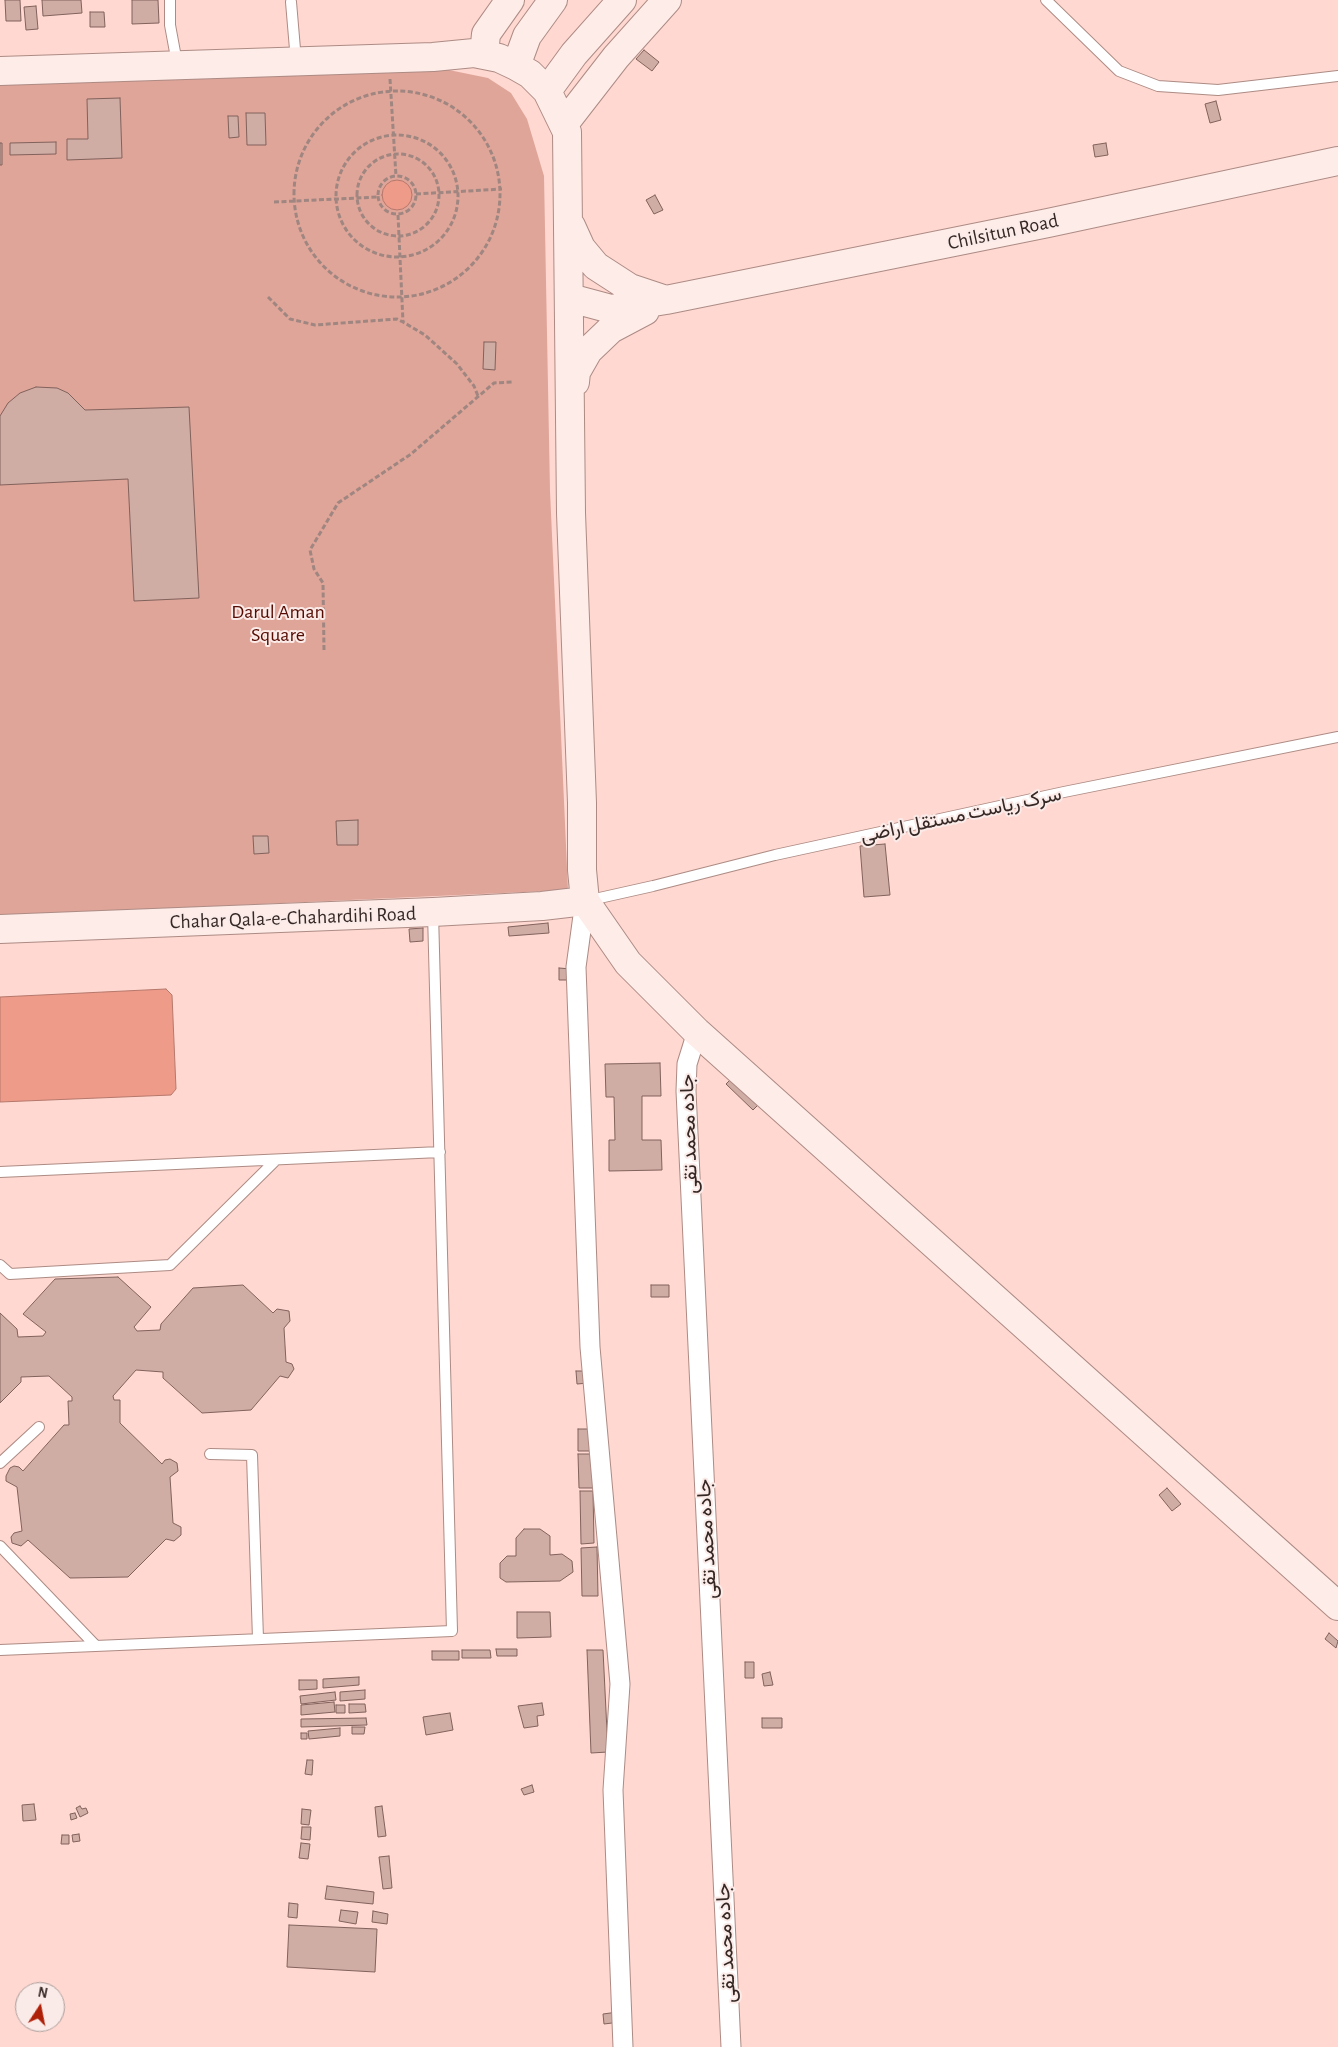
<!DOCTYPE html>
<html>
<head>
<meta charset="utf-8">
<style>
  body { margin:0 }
  #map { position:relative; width:1338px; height:2047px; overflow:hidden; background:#fed8d1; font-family:"Alegreya Sans",sans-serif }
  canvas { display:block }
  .north { position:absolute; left:15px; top:1982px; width:50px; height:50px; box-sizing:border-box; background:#fbebe8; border:1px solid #ac9d9a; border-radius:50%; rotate:11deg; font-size:14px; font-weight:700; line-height:20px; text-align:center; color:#352724 }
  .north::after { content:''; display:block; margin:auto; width:18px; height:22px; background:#ae2008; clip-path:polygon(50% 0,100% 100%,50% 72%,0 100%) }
</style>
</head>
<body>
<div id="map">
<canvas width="1338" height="2047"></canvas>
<div class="north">N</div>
</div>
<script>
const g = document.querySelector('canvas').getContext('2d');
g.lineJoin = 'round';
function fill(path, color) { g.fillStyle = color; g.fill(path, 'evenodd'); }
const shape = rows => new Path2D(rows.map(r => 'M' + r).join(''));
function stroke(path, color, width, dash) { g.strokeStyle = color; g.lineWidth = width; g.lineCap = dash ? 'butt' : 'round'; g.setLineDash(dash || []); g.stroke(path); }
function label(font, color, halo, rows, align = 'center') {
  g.font = font + ' "Alegreya Sans",Vazirmatn,sans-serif'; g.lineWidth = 4; g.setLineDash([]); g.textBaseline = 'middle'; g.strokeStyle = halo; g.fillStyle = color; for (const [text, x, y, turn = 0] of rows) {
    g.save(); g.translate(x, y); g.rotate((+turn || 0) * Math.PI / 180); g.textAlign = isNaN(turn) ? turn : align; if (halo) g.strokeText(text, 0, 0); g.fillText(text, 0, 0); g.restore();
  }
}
fill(shape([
  [444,69,488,78,511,93,527,119,544,176,550,491,568,890,0,916,0,77]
]), '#dfa599');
const water = shape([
  '382 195a15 15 0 1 1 30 0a15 15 0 1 1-30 0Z',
  [166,989,172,995,176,1089,171,1095,0,1102,0,997,166,989]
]);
fill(water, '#ee9b8a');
stroke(water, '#b6786b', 1);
const building = shape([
  [5,0,20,0,21,21,6,21,5,0],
  [42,0,81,0,82,13,43,16,42,0],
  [132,0,158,0,159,23,132,24,132,0],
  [36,6,38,29,26,30,24,7,36,6],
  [90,12,104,12,105,27,90,27,90,12],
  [644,50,659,62,652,71,636,59,644,50],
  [120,98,122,158,67,160,67,139,88,139,87,99,120,98],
  [1216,101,1221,120,1210,123,1205,104,1216,101],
  [246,113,265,113,266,145,247,145,246,113],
  [228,116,238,116,239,137,229,138,228,116],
  [56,142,56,154,10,155,10,143,56,142],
  [0,143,2,143,2,165,0,165,0,143],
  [1106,143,1108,155,1095,157,1093,145,1106,143],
  [655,195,663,210,654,214,646,200,655,195],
  [484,342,496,342,495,370,483,369,484,342],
  [36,387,57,388,68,393,85,410,189,407,199,598,134,601,128,479,0,485,0,416,8,403,20,393,36,387],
  [358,820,358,845,337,845,336,821,358,820],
  [253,836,268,836,269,853,254,854,253,836],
  [885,844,890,895,864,897,860,846,885,844],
  [548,923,549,933,509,936,508,927,548,923],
  [423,928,423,941,410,942,409,929,423,928],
  [559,968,571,969,571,980,559,980,559,968],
  [660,1063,661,1096,642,1096,642,1140,661,1140,662,1170,609,1171,609,1140,615,1140,614,1097,606,1097,605,1064,660,1063],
  [735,1075,762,1101,753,1110,726,1084,735,1075],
  [118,1277,151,1307,134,1327,137,1331,160,1330,161,1324,193,1288,243,1285,273,1313,277,1309,289,1311,290,1321,284,1328,286,1362,292,1364,294,1369,288,1378,280,1376,251,1410,202,1413,163,1378,163,1372,136,1370,113,1396,114,1400,120,1400,120,1423,162,1464,165,1460,170,1459,177,1463,178,1471,170,1477,173,1523,181,1527,181,1535,174,1541,166,1539,128,1577,70,1578,28,1540,21,1546,12,1543,11,1537,14,1533,22,1531,17,1487,6,1481,6,1476,10,1468,14,1466,19,1467,23,1471,64,1425,69,1425,68,1401,72,1401,72,1397,49,1376,21,1377,21,1382,0,1403,0,1313,17,1329,18,1337,43,1336,46,1332,23,1314,55,1279,118,1277],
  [651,1285,669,1285,669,1297,651,1297,651,1285],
  [576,1371,589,1371,589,1383,577,1384,576,1371],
  [578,1429,592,1429,593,1451,578,1451,578,1429],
  [578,1454,592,1454,593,1488,579,1488,578,1454],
  [1167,1488,1181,1504,1172,1511,1159,1495,1167,1488],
  [580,1491,593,1491,594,1543,581,1544,580,1491],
  [524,1529,540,1529,550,1536,550,1555,562,1554,572,1561,573,1572,560,1581,506,1582,500,1578,500,1563,507,1556,516,1556,516,1538,524,1529],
  [597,1547,598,1596,582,1596,581,1548,597,1547],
  [517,1612,550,1612,551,1637,517,1638,517,1612],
  [1329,1633,1338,1641,1336,1648,1325,1639,1329,1633],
  [496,1649,517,1649,517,1656,497,1656,496,1649],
  [462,1650,490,1650,491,1658,462,1658,462,1650],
  [587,1650,603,1650,608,1752,591,1753,587,1650],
  [432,1651,459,1651,459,1660,432,1660,432,1651],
  [745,1662,754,1662,754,1678,745,1678,745,1662],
  [770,1672,773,1685,764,1686,762,1674,770,1672],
  [359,1677,359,1685,323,1688,323,1679,359,1677],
  [299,1680,317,1680,317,1689,299,1690,299,1680],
  [365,1690,365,1699,340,1701,340,1692,365,1690],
  [335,1692,336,1700,301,1704,300,1696,335,1692],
  [334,1702,335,1712,301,1715,301,1705,334,1702],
  [542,1703,544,1715,537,1716,538,1726,524,1728,518,1706,542,1703],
  [349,1704,365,1704,366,1712,349,1713,349,1704],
  [336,1705,345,1705,345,1713,336,1713,336,1705],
  [450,1713,453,1730,426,1735,423,1717,450,1713],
  [366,1718,367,1725,301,1727,301,1719,366,1718],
  [762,1718,782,1718,782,1728,762,1728,762,1718],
  [352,1727,365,1727,364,1734,352,1734,352,1727],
  [340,1728,340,1736,309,1739,308,1731,340,1728],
  [301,1733,307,1733,307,1739,301,1739,301,1733],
  [307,1760,313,1760,312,1775,305,1774,307,1760],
  [532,1785,534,1792,524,1795,521,1789,532,1785],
  [34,1804,36,1820,23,1821,22,1805,34,1804],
  [80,1806,82,1809,86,1808,88,1813,80,1817,76,1808,80,1806],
  [382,1806,386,1836,378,1837,375,1807,382,1806],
  [302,1809,311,1810,309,1825,301,1824,302,1809],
  [75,1813,77,1818,71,1820,70,1814,75,1813],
  [302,1827,311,1827,310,1840,301,1839,302,1827],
  [79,1834,80,1841,73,1842,72,1835,79,1834],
  [62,1835,69,1835,69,1844,61,1844,62,1835],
  [301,1843,310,1844,308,1859,299,1858,301,1843],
  [389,1856,392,1888,383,1889,379,1857,389,1856],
  [327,1886,374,1892,373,1904,325,1899,327,1886],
  [289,1903,298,1904,297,1918,288,1917,289,1903],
  [341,1910,358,1912,356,1924,339,1921,341,1910],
  [373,1911,388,1914,387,1924,372,1922,373,1911],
  [289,1925,377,1929,375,1972,287,1967,289,1925],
  [618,2012,620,2022,604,2024,603,2014,618,2012]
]);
fill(building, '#cfaca4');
stroke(building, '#82625c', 1);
const lane = shape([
  [170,0,170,25,177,63],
  [1046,0,1119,71,1158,86,1218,90,1338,76],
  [291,2,296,61],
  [586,901,653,886,775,855,1064,792,1338,737],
  [0,1172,440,1152],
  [0,1265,10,1274,170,1265,276,1160],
  [210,1454,252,1455,258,1639],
  [0,1463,39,1427],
  [0,1546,96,1646],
  [0,1650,452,1631,433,913]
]);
const street = shape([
  [585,901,576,967,590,1347,620,1684,613,1790,623,2047],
  [697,1032,687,1064,686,1091,731,2047]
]);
const secondary = shape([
  [484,55,486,34,510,0],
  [516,66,527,36,553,0],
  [0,71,433,57,474,53,499,58,516,66,530,74,547,91,567,132,571,513,582,803,582,870,585,901,628,963,697,1032,1338,1606],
  [547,91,574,54,622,0],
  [564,124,616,57,667,0],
  [571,226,581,248,596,266,630,288,663,299],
  [570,298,611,309,666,300,1048,223,1338,161],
  [575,382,576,372,588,351,611,329,645,311],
  [0,929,433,912,542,906,585,901]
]);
stroke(lane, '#ad8b84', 12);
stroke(street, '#ad8b84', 21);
stroke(secondary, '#ad8b84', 30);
stroke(shape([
  [390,79,396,176],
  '294 194a103 103 0 1 1 206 0a103 103 0 1 1-206 0Z',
  '336 196a61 61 0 1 1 122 0a61 61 0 1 1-122 0Z',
  '357 195a41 41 0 1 1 82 0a41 41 0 1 1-82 0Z',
  '378 195a19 19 0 1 1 38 0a19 19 0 1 1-38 0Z',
  [416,194,502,189],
  [274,202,378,197],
  [398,215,403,322],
  [268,297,290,319,315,325,397,319,403,322,425,335,457,364,474,386,478,396],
  [324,650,323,583,314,569,310,550,338,503,411,454,494,383,514,382]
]), '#a08680', 3, [5, 2.5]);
stroke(lane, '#fff', 10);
stroke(street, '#fff', 19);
stroke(secondary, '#feece9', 28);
label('20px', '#352724', '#fbebe8', [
  ["Chilsitun Road",1003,232,-12],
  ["سرک ریاست مستقل اراضی",961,815,-12],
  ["Chahar Qala-e-Chahardihi Road",293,918,-2],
  ["جاده محمد تقی",689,1134,-92],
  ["جاده محمد تقی",707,1539,-93],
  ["جاده محمد تقی",726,1943,-93]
]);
label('20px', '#550b02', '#fbebe8', [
  ["Darul Aman",278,612],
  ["Square",278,635]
]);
</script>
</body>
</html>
